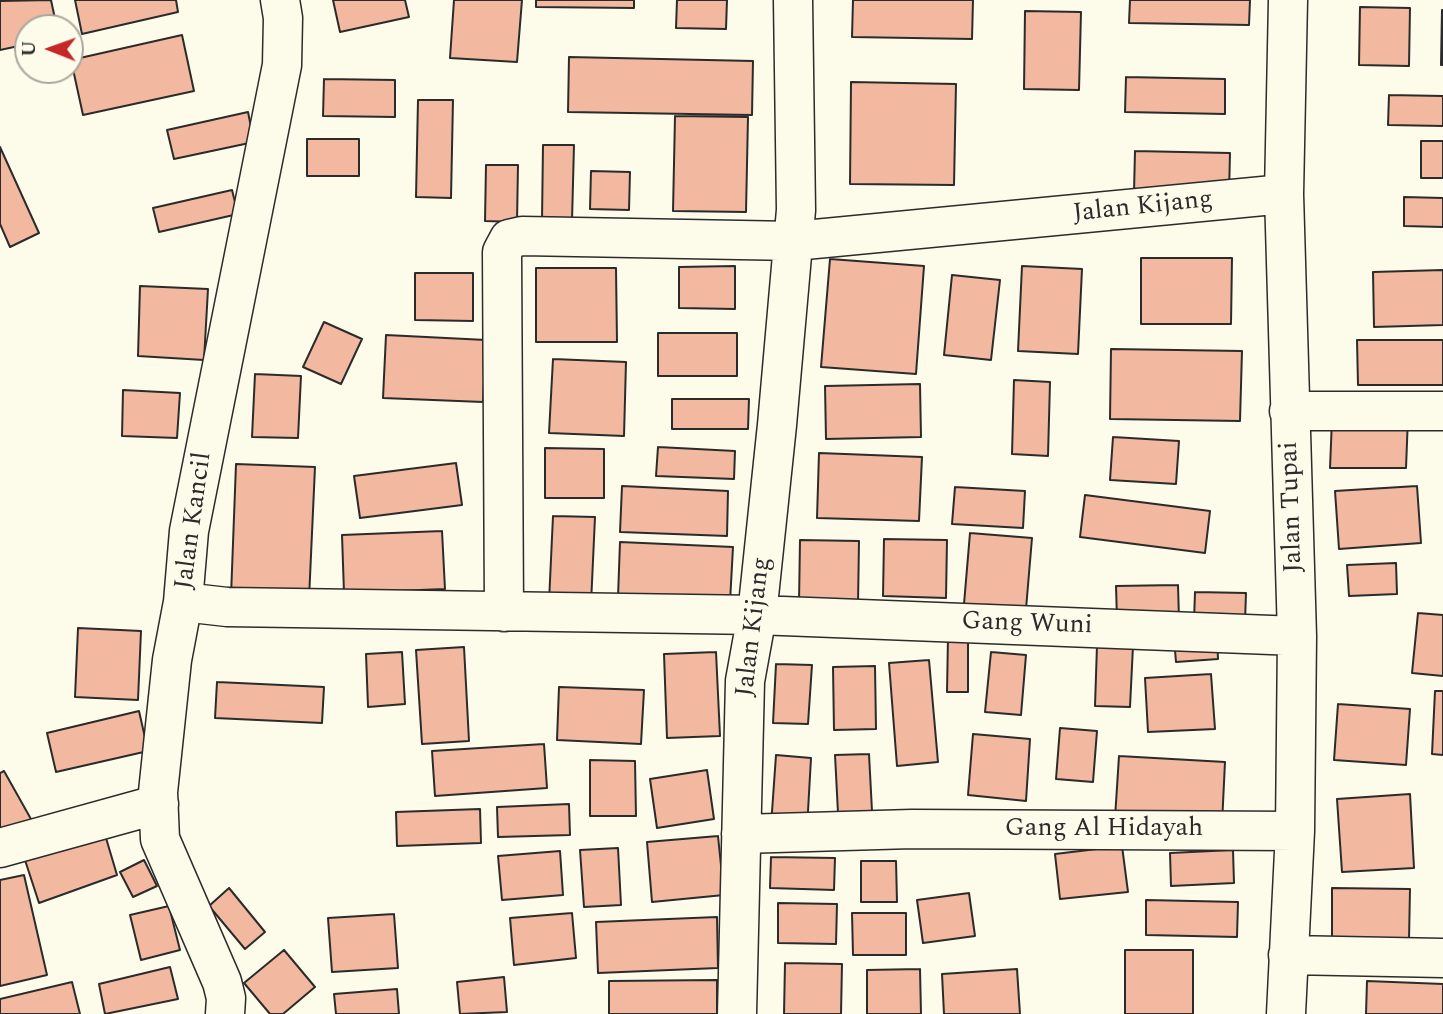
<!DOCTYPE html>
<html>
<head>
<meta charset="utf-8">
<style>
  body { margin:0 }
  #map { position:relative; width:1443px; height:1014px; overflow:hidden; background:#fdfbea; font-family:Spectral,serif }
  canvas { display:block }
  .north { position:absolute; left:14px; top:14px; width:70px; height:70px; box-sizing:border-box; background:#fdfbea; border:2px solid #a9a89e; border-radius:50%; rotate:271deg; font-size:19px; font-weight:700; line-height:28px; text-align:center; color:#2b2b2b }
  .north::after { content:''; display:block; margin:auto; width:24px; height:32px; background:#c62828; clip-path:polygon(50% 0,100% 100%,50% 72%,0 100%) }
</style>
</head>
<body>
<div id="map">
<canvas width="1443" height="1014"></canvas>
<div class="north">U</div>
</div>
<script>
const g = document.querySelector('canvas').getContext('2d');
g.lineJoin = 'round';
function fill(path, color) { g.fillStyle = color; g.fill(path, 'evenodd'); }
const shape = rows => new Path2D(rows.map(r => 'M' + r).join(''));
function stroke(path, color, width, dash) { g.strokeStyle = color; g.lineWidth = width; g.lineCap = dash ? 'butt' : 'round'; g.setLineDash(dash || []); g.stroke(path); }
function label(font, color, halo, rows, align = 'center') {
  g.font = font + ' Spectral,serif'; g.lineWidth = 5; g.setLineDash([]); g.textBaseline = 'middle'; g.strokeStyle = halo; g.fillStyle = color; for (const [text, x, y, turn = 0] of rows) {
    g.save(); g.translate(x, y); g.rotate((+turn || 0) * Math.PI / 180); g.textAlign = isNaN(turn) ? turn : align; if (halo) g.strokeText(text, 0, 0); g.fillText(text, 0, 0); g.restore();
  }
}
const building = shape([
  [51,0,57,28,28,28,28,44,0,50,0,1,51,0],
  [75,0,176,0,178,12,82,34,75,0],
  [333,0,405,0,409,17,340,32,333,0],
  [454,0,522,0,517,62,450,58,454,0],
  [536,0,634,0,634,8,536,7,536,0],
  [677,0,727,0,726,29,676,28,677,0],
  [853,0,973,0,972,39,852,37,853,0],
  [1130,0,1250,0,1249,25,1129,23,1130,0],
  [1360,7,1410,8,1409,66,1359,65,1360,7],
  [1442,10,1443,10,1443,65,1441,65,1442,10],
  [1025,11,1081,12,1079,90,1024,89,1025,11],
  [182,35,194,91,83,115,71,60,182,35],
  [569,57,753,61,752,115,568,112,569,57],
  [1126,77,1225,79,1225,114,1125,112,1126,77],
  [324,79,395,80,395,117,323,116,324,79],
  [851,82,956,84,954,185,850,184,851,82],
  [1389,95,1443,96,1443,126,1388,125,1389,95],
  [418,100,453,100,451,198,416,197,418,100],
  [248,112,254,142,174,159,167,130,248,112],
  [675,116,748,117,746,212,673,211,675,116],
  [307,139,359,139,359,176,307,176,307,139],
  [1421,141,1443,141,1443,178,1421,178,1421,141],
  [543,145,574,145,572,221,542,220,543,145],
  [0,147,39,233,10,247,0,224,0,147],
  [1135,151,1230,153,1229,194,1134,192,1135,151],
  [486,165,518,165,517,222,485,221,486,165],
  [591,171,630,172,629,210,590,209,591,171],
  [232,190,238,214,159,232,153,208,232,190],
  [1404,197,1443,198,1443,227,1404,226,1404,197],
  [1141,258,1232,258,1231,324,1141,324,1141,258],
  [830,259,924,266,916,374,821,367,830,259],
  [735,266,735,309,679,308,679,267,735,266],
  [1022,266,1082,269,1078,354,1018,351,1022,266],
  [536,268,616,268,617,342,536,342,536,268],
  [1443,270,1443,325,1374,327,1373,272,1443,270],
  [415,273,473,273,473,321,415,320,415,273],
  [952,275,1000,280,991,360,944,355,952,275],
  [140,286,208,289,204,360,138,356,140,286],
  [324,322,362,339,341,384,303,367,324,322],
  [658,333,737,333,737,376,658,376,658,333],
  [386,335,486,340,483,402,383,398,386,335],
  [1357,340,1443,340,1443,385,1358,385,1357,340],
  [1111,349,1242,351,1240,421,1110,419,1111,349],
  [553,359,626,362,624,436,549,433,553,359],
  [255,374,301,376,298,438,252,437,255,374],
  [1014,380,1050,382,1048,456,1012,454,1014,380],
  [920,384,921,437,826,439,825,386,920,384],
  [123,390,180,393,177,438,122,436,123,390],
  [672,399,749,399,748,429,672,429,672,399],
  [1408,417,1406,468,1330,468,1332,419,1408,417],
  [1113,437,1179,441,1176,484,1110,480,1113,437],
  [658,447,735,451,734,479,656,476,658,447],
  [545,448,604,449,604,498,545,498,545,448],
  [819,453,922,457,919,521,817,518,819,453],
  [456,463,462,505,360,518,354,476,456,463],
  [236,464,315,467,309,599,231,596,236,464],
  [622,486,728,491,727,536,620,532,622,486],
  [1417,486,1421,543,1339,549,1335,491,1417,486],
  [955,487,1025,491,1023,528,952,524,955,487],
  [1085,495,1210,511,1205,553,1080,537,1085,495],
  [553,516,595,517,591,604,549,602,553,516],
  [442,531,445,589,344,593,342,535,442,531],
  [970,533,1032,538,1026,609,964,604,970,533],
  [884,539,947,540,946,598,883,596,884,539],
  [800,540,859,541,858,604,799,603,800,540],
  [620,542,733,547,730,602,618,597,620,542],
  [1396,563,1397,594,1349,596,1347,565,1396,563],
  [1178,585,1179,619,1117,620,1116,586,1178,585],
  [1195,592,1246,593,1245,622,1194,621,1195,592],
  [1418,613,1443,615,1443,676,1412,673,1418,613],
  [78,628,141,631,138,700,75,697,78,628],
  [968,636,968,692,947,692,948,637,968,636],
  [1217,636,1218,659,1176,662,1174,639,1217,636],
  [1097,645,1133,646,1130,707,1095,706,1097,645],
  [464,647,469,741,422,744,416,650,464,647],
  [402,652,405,704,368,707,366,654,402,652],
  [716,652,720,736,667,738,664,654,716,652],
  [991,652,1026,655,1021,715,985,712,991,652],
  [929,660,938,762,897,766,889,663,929,660],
  [776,664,812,665,808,724,773,723,776,664],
  [875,666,876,729,834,730,833,667,875,666],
  [1211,674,1215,729,1148,732,1145,678,1211,674],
  [217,682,324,687,322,723,215,718,217,682],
  [559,687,644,690,641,744,557,740,559,687],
  [1435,691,1443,691,1443,755,1432,754,1435,691],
  [1338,704,1410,709,1406,765,1334,760,1338,704],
  [139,711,148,751,56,772,47,733,139,711],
  [1060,728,1097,731,1093,782,1056,779,1060,728],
  [973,734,1030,739,1026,801,968,795,973,734],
  [544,744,547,788,435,796,432,751,544,744],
  [869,754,872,811,838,813,835,755,869,754],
  [776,755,811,758,807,829,771,826,776,755],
  [1119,756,1225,762,1222,824,1115,818,1119,756],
  [590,760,635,761,636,816,590,816,590,760],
  [707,770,714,819,657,828,650,779,707,770],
  [4,771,36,828,0,841,0,773,4,771],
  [1410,794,1414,868,1342,872,1337,799,1410,794],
  [569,804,570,835,498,837,497,807,569,804],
  [480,809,481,843,397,846,396,812,480,809],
  [718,836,724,895,652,902,647,842,718,836],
  [106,838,117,875,39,903,24,857,106,838],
  [1122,846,1128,892,1060,899,1055,854,1122,846],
  [618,848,621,905,584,907,580,850,618,848],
  [1233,850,1234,883,1171,886,1170,853,1233,850],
  [560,851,563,895,502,900,498,856,560,851],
  [771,857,835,858,834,890,770,888,771,857],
  [144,860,157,886,133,897,120,872,144,860],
  [861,861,896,861,897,902,861,902,861,861],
  [24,875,47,975,0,986,0,880,24,875],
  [229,888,265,932,245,949,209,906,229,888],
  [1332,888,1410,889,1409,940,1332,940,1332,888],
  [969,893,975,936,923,943,917,900,969,893],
  [1146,900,1238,902,1237,937,1146,935,1146,900],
  [778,903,837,904,836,944,778,943,778,903],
  [169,906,180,950,141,960,130,915,169,906],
  [572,913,576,958,514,965,510,918,572,913],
  [852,913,906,913,906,955,853,955,852,913],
  [394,914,398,968,332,972,328,918,394,914],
  [717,917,718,968,598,973,596,922,717,917],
  [284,950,315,987,283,1014,270,1014,244,983,284,950],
  [1125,950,1193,950,1193,1014,1125,1014,1125,950],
  [785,963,842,964,841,1014,784,1014,785,963],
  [170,967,178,999,105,1014,99,984,170,967],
  [920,969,921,1014,867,1014,867,970,920,969],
  [1017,969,1020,1014,944,1014,942,974,1017,969],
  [504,977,507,1012,460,1014,457,982,504,977],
  [717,980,717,1014,609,1014,609,981,717,980],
  [1367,981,1443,984,1443,1014,1366,1014,1367,981],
  [72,982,80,1014,0,1014,0,999,72,982],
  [397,989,399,1014,336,1014,334,994,397,989]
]);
fill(building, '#f2b8a0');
stroke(building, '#2b2b2b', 2);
const minor = shape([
  [1289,411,1443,411],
  [183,602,227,607,757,615,1297,636],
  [504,612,502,252,509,239,522,236,794,241,1284,194],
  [741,834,912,829,1295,831],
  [0,848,159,804],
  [1288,955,1443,958],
  [225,1014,226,998,222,982,160,839,158,792,172,660,183,602,189,531,282,65,283,18,280,0],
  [737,1014,745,681,757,615,777,425,796,210,793,0],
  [1286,1014,1295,831,1297,636,1284,194,1288,0]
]);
stroke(minor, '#2b2b2b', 41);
stroke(minor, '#fdfbea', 38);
label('26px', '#2b2b2b', '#fdfbea', [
  ["Jalan Kijang",1143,208,-6],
  ["Jalan Tupai",1293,507,-92],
  ["Jalan Kancil",195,521,-82],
  ["Gang Wuni",1027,625,2],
  ["Jalan Kijang",755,627,-83],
  ["Gang Al Hidayah",1104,830]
]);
</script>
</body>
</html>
